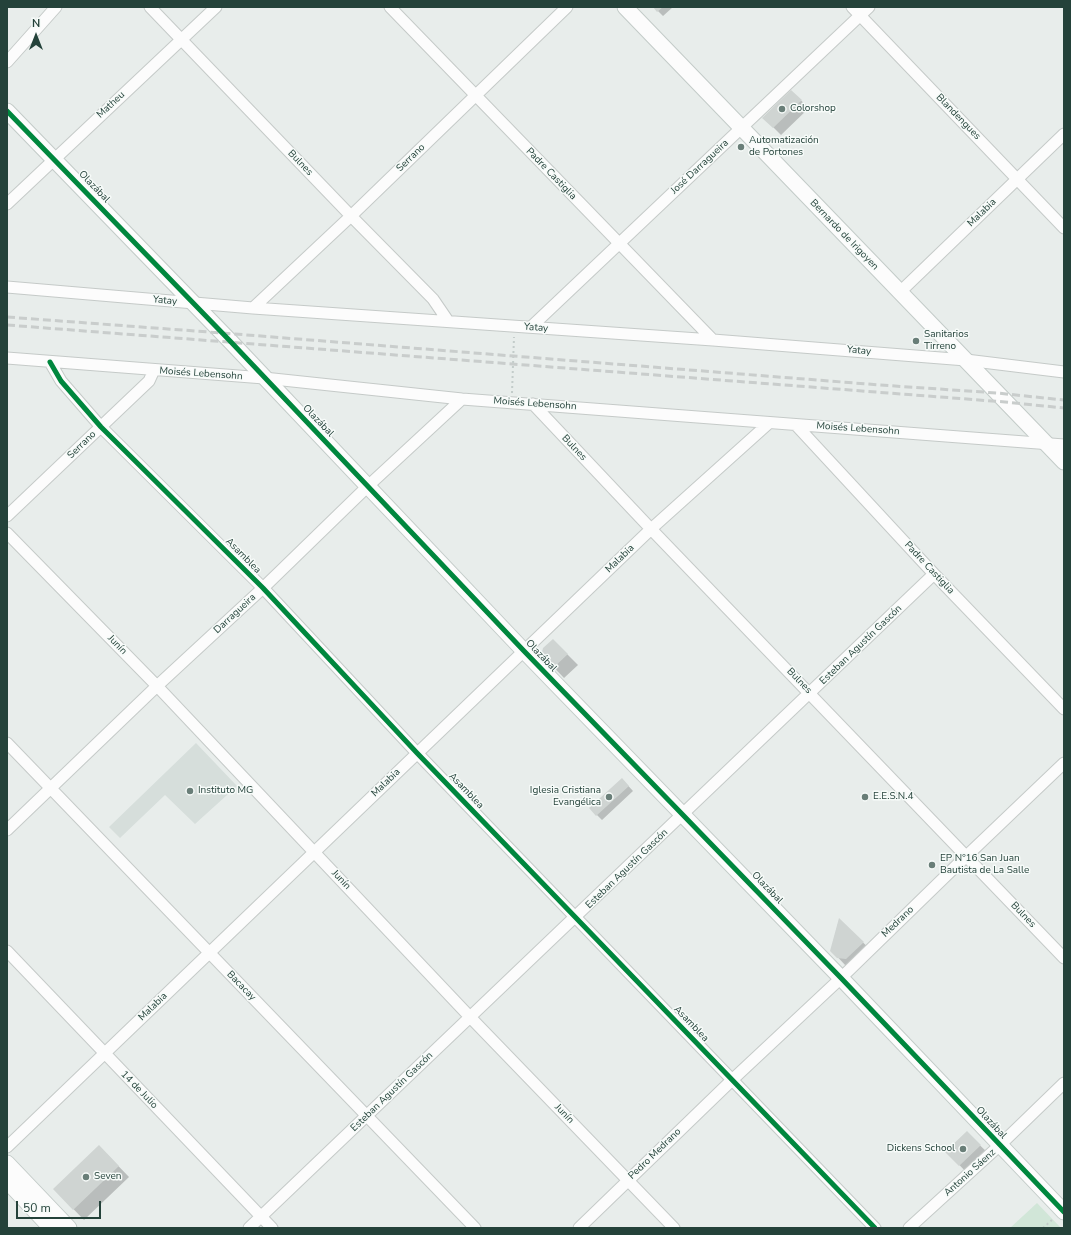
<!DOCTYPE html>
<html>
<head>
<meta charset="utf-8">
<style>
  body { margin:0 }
  #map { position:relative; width:1071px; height:1235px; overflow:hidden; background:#e8edeb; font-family:"Nunito Sans",sans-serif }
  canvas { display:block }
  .frame { position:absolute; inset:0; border:8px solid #24423a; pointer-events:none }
  .north { position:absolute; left:16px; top:16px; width:40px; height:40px; -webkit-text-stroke:3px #f7fbf9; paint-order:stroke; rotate:0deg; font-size:11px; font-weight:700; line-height:16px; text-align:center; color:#24423a }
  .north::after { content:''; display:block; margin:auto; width:14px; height:18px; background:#24423a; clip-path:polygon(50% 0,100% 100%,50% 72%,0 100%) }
  .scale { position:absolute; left:16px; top:1201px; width:85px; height:18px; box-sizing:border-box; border:2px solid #24423a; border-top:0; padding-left:5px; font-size:12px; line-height:14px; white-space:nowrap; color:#24423a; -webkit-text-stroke:3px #f7fbf9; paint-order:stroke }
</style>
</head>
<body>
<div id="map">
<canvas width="1071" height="1235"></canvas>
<div class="frame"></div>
<div class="north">N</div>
<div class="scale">50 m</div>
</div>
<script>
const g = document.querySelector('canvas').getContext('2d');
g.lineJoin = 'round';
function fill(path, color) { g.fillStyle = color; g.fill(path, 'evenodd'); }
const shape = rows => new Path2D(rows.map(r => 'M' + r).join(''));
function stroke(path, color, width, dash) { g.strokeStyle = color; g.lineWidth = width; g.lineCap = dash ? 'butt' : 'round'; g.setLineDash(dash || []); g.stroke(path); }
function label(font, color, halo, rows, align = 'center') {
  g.font = font + ' "Nunito Sans",sans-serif'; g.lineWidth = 3; g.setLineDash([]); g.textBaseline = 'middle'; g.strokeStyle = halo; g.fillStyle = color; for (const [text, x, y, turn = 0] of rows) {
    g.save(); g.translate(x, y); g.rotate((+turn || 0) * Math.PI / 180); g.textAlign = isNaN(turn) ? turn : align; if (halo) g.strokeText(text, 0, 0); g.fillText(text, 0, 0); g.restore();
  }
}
fill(shape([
  [196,743,237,786,195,824,165,795,120,838,109,827]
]), '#d6dedb');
fill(shape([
  [1037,1203,1061,1228,1010,1228]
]), '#d1e6d8');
fill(shape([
  [654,7,673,7,663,16],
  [791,91,809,108,781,135,764,118],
  [553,640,578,665,564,678,542,655],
  [622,779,633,791,602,820,590,808],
  [839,920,871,950,846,966,831,950],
  [967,1133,988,1153,967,1173,947,1152],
  [99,1146,129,1177,84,1220,54,1189]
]), '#0003');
fill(shape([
  [653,7,663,7,657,12],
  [791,90,802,100,773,128,762,118],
  [553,639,568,654,553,668,541,656,543,648],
  [622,778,629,786,596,816,589,808],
  [839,918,864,942,846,959,837,958,830,951],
  [967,1131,981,1145,959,1166,945,1152],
  [99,1145,119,1166,73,1210,53,1189]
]), '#cfd4d2');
const street = shape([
  [150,7,351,216,433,299,448,321],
  [390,7,713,340],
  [852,7,1064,228],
  [7,62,56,7],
  [7,204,216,7],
  [7,287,253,308,713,340,966,360,1064,372],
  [899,293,1064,134],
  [253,308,351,216,567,7],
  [531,327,869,7],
  [7,358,264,378,462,399,1064,445],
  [50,362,61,381,101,427,263,588,417,753,875,1228],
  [533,404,651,529,1064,958],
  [796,425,934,574,1064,709],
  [7,516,149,381,154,370],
  [7,533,157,686,470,1017,674,1228],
  [7,743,475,1228],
  [7,830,157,686,263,588,368,486,462,399],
  [7,951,272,1228],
  [7,1147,651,529,769,423],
  [249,1228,934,574],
  [579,1228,732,1080,841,978,955,867,1064,763],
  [909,1228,1000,1145,1064,1083]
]);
const secondary = shape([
  [625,7,1064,462],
  [7,111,231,342,524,651,841,978,1064,1212],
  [7,1163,69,1228],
  [7,1181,51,1228]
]);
stroke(street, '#c5cac8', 13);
stroke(secondary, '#c3cbc8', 17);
stroke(shape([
  [512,393,514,337],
  [1043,1228,1053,1219]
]), '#c3ccca', 2, [2, 3]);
stroke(street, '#fcfcfc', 11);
stroke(secondary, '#fcfcfc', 15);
stroke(shape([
  [7,317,222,333,880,385,997,393,1064,400],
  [7,325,1005,402,1064,408]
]), '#c9cdcc', 3, [8, 4]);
stroke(shape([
  [7,111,231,342,524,651,841,978,1064,1212],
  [50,362,61,381,101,427,263,588,417,753,875,1228]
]), '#00873e', 5);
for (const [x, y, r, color] of [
  [782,109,4,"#697e78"],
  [741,147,4,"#697e78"],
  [916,341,4,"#697e78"],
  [190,791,4,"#697e78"],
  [609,797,4,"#697e78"],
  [865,797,4,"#697e78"],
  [932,865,4,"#697e78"],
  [963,1149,4,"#697e78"],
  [86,1177,4,"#697e78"]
]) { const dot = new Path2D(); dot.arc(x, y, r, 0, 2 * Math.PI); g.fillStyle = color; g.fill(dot); stroke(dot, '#f7fbf9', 1.5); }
label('10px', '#24423a', '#f7fbf9', [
  ["Matheu",111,105,-43],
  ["Blandengues",958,117,46],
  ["Serrano",411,158,-44],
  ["Bulnes",300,163,46],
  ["José Darragueira",700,167,-43],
  ["Padre Castiglia",551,174,46],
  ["Olazábal",94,187,46],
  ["Malabia",982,213,-44],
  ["Bernardo de Irigoyen",844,235,46],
  ["Yatay",165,301,5],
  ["Yatay",536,328,4],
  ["Yatay",859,351,5],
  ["Moisés Lebensohn",201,374,4],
  ["Moisés Lebensohn",535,404,4],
  ["Olazábal",318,421,46],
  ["Moisés Lebensohn",858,429,4],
  ["Serrano",82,445,-44],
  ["Bulnes",574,448,47],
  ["Asamblea",243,556,45],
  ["Malabia",620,559,-44],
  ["Padre Castiglia",929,568,47],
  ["Darragueira",235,614,-43],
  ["Junín",117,645,46],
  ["Esteban Agustín Gascón",861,645,-44],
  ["Olazábal",541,656,46],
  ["Bulnes",799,681,46],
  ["Malabia",386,783,-44],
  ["Asamblea",466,791,46],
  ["Esteban Agustín Gascón",627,869,-44],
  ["Junín",341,880,47],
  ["Olazábal",767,888,46],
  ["Bulnes",1023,915,46],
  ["Medrano",898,922,-44],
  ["Bacacay",241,986,46],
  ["Malabia",153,1007,-44],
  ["Asamblea",691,1024,46],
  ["14 de Julio",139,1090,46],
  ["Esteban Agustín Gascón",392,1092,-44],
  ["Junín",564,1114,46],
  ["Olazábal",991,1123,47],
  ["Pedro Medrano",655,1154,-44],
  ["Antonio Sáenz",970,1173,-42]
]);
label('10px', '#24423a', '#f7fbf9', [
  ["Colorshop",790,109],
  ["Automatización",749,141],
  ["de Portones",749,153],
  ["Sanitarios",924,335],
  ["Tirreno",924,347],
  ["Instituto MG",198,791],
  ["Iglesia Cristiana",601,791,"right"],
  ["Evangélica",601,803,"right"],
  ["E.E.S.N.4",873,797],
  ["EP Nº16 San Juan",940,859],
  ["Bautista de La Salle",940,871],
  ["Dickens School",955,1149,"right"],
  ["Seven",94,1177]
], 'left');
</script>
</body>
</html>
